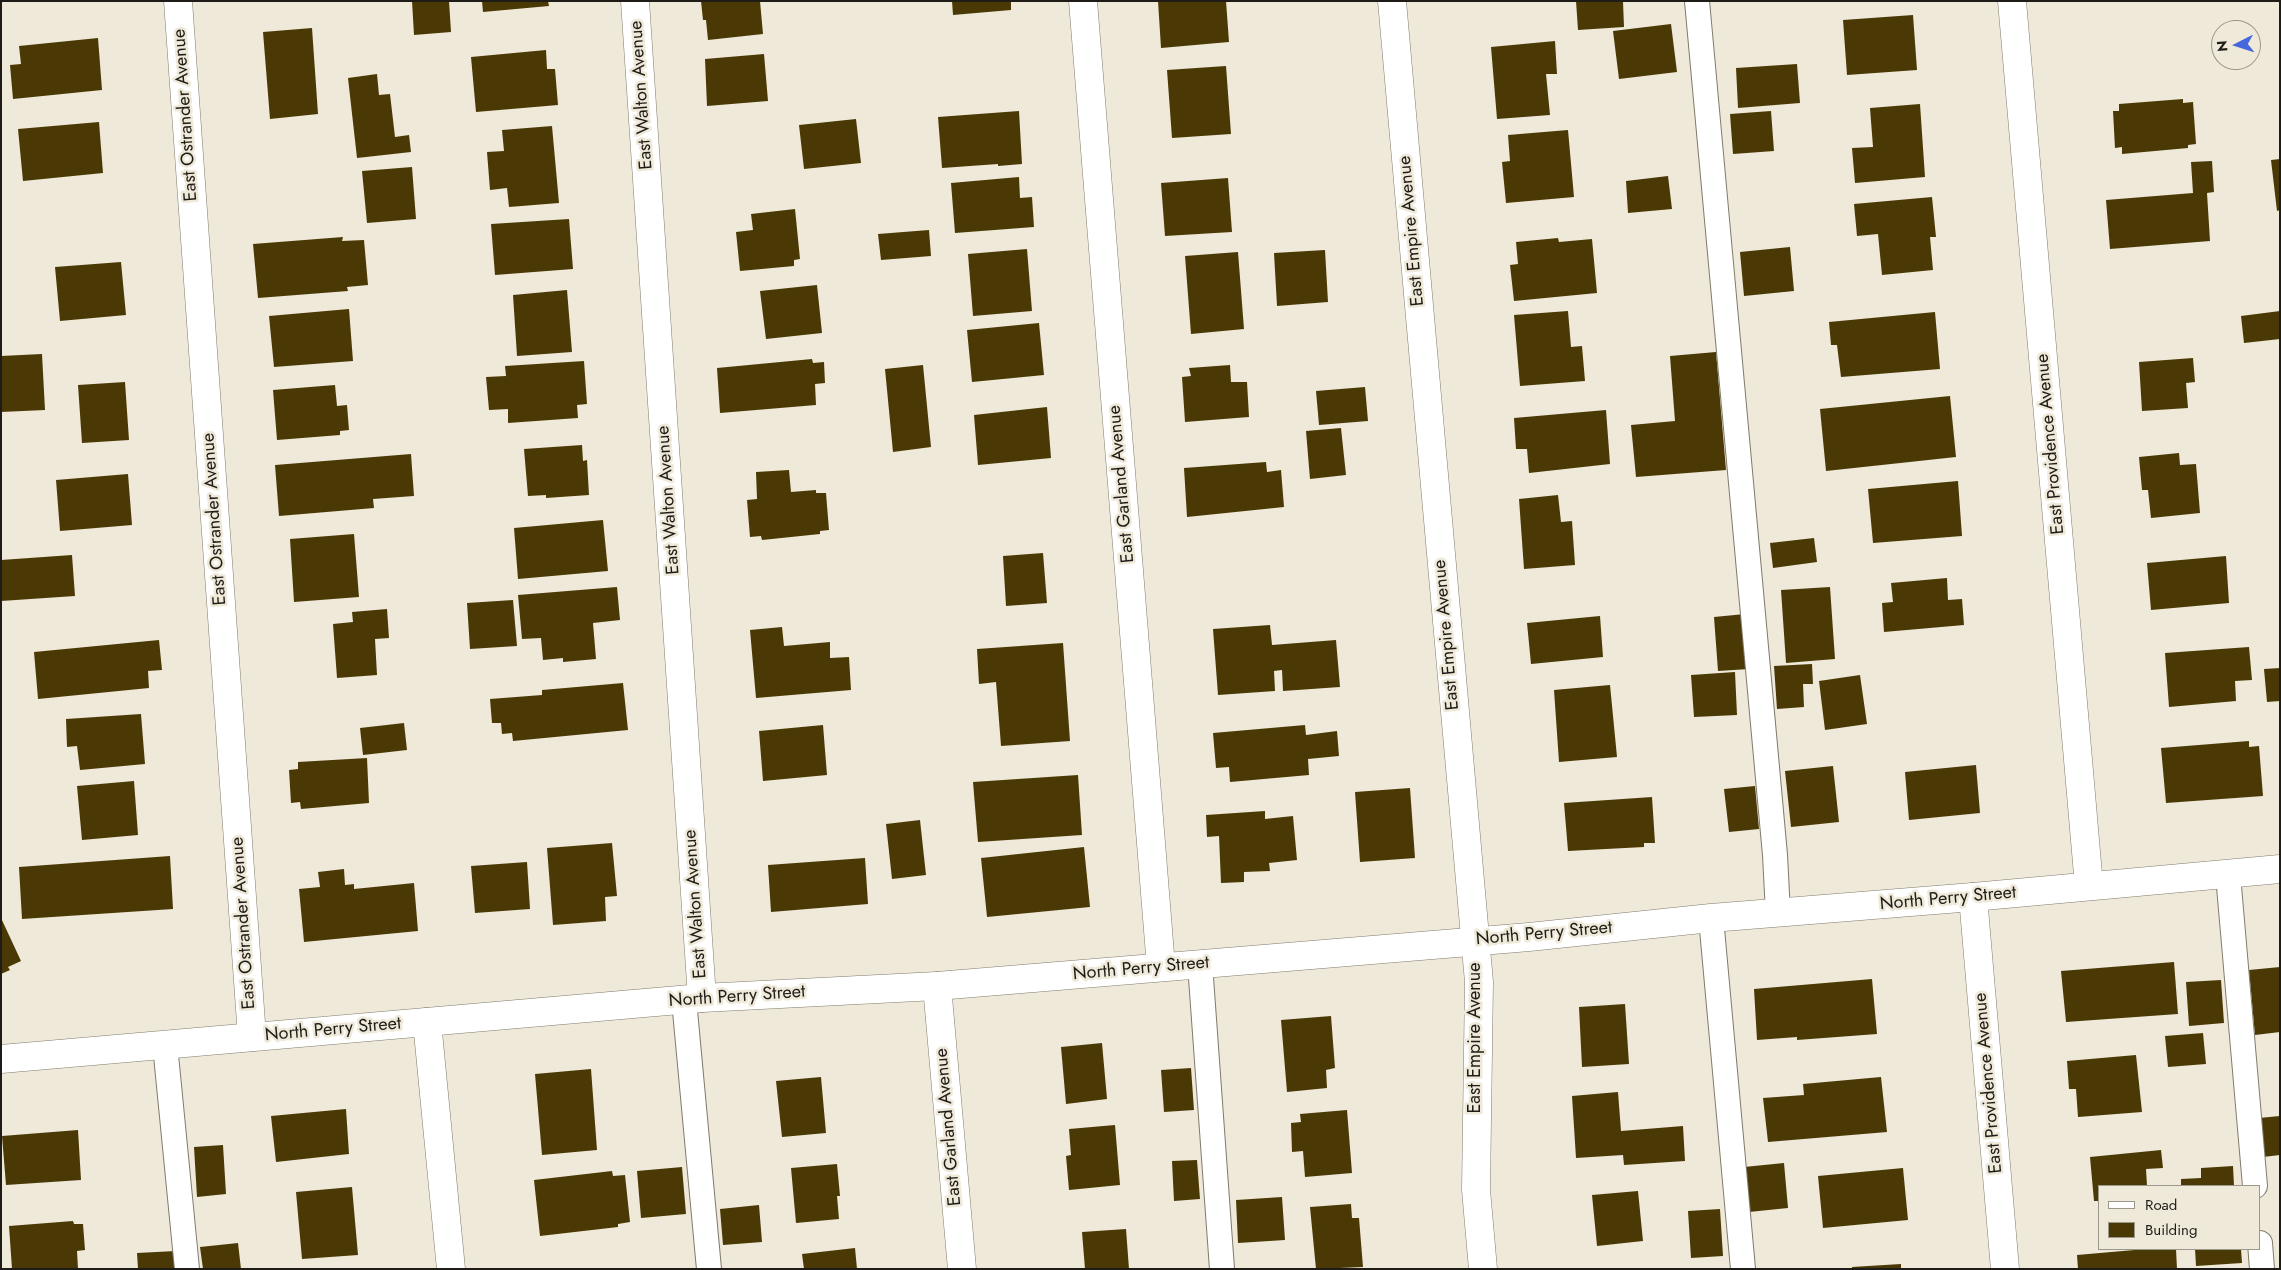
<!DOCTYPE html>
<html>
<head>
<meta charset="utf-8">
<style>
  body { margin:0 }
  #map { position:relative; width:2281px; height:1270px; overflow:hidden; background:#efe9d9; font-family:Jost,sans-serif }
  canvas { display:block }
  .frame { position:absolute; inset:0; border:2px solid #1f1c17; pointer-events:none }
  .legend { position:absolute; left:2098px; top:1185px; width:162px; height:65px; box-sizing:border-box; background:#efe9d9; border:1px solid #9c978b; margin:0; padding:6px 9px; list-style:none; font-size:15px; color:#1f1c17 }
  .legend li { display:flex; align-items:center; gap:10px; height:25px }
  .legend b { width:25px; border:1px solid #9c978b }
  .north { position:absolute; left:2211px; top:20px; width:50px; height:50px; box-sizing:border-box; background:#efe9d9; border:1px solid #9c978b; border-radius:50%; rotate:265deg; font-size:14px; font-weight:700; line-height:20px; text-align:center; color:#1f1c17 }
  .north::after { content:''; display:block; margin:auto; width:18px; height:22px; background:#4668db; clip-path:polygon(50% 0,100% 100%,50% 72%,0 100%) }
</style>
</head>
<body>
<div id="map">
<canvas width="2281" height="1270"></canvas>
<div class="frame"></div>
<ul class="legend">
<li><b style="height:6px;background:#fff"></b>Road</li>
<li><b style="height:14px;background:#4b3905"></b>Building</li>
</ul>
<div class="north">N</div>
</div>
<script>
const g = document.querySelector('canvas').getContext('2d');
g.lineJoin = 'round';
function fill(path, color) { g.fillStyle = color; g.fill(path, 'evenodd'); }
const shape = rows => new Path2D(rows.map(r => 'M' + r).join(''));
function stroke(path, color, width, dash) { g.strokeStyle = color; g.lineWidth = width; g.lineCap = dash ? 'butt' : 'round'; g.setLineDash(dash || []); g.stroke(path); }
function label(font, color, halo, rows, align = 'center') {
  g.font = font + ' Jost,sans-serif'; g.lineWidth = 5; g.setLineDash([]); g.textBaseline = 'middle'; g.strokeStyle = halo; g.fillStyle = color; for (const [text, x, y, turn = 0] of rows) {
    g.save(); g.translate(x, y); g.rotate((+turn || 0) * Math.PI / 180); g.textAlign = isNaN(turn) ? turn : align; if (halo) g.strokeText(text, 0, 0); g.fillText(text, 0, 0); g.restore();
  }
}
fill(shape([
  [412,1,449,1,451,32,414,35],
  [482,1,548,1,549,6,483,12],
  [701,1,760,1,763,34,708,40,706,20,703,20],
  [952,1,1011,1,1011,10,953,15],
  [1158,1,1226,1,1229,42,1161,48],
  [1576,1,1623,1,1624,27,1578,30],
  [1913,15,1917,70,1847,75,1843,20],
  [1671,24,1677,72,1619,79,1613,31],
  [312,28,318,114,270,119,263,32],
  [98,38,102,90,13,99,10,65,21,64,19,46],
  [1555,41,1557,74,1546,74,1550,115,1497,119,1491,47],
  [546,50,547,69,555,69,558,105,476,112,471,57],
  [764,54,768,101,707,106,705,59],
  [1797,64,1800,103,1738,108,1736,68],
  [1226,66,1231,134,1172,138,1167,70],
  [377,74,379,95,390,94,395,137,409,135,411,152,357,158,348,78],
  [2183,99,2183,103,2193,102,2196,144,2188,145,2188,148,2122,154,2122,147,2115,148,2113,111,2119,111,2119,104],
  [1920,104,1925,177,1855,183,1852,148,1873,147,1870,108],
  [1019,111,1022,164,998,166,998,164,942,168,938,117],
  [1771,111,1774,151,1733,154,1730,114],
  [856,119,861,163,804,169,799,125],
  [99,122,103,173,23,181,18,129],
  [552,126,559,203,509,207,507,188,490,190,487,152,504,151,502,130],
  [1568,130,1574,197,1506,203,1502,162,1510,161,1508,135],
  [2280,159,2280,210,2277,211,2271,160],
  [2212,161,2214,192,2207,193,2210,241,2110,249,2106,200,2193,193,2191,162],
  [412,167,416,219,367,223,362,171],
  [1668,176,1672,209,1628,213,1626,181],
  [1019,177,1020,198,1032,197,1034,227,955,233,951,183],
  [1228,178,1232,232,1165,236,1161,183],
  [1932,197,1936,237,1930,237,1933,270,1882,275,1878,234,1857,236,1854,204],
  [795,209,800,259,794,260,794,266,740,271,736,232,753,230,751,214],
  [569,219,573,269,495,275,491,224],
  [929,230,931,256,881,260,878,234],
  [343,237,342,241,364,240,368,285,347,287,348,291,258,298,253,244],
  [1558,238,1559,242,1592,239,1597,293,1514,301,1510,265,1518,264,1516,242],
  [1790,247,1794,291,1744,296,1740,252],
  [1027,249,1032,311,973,316,968,254],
  [1325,250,1328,302,1277,306,1274,253],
  [1238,252,1244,329,1191,334,1185,256],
  [121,262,126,315,60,321,55,267],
  [817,285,822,333,766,339,760,291],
  [567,290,572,352,517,356,513,295],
  [349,309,353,361,274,367,269,316],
  [1568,311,1571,347,1582,346,1585,381,1520,386,1514,315],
  [2280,311,2280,339,2244,343,2241,316],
  [1935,312,1940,369,1841,377,1837,345,1831,345,1829,322],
  [1039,323,1044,375,972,382,967,330],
  [1716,352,1726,470,1636,477,1631,425,1675,421,1670,356],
  [42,354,45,410,1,412,1,356],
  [2193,358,2195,382,2186,383,2188,408,2142,411,2139,362],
  [812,359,813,363,824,362,825,383,815,384,816,405,720,413,717,368],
  [584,361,587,404,577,405,578,418,508,423,508,409,489,410,486,377,506,376,505,366],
  [923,365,931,447,893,452,885,369],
  [1230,365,1231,382,1247,382,1249,417,1185,422,1182,377,1191,376,1189,368],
  [125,382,129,440,82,443,78,385],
  [335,385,337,406,347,405,349,430,340,431,340,435,277,440,273,390],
  [1365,387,1368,421,1319,425,1316,391],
  [1950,396,1956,457,1826,471,1820,409],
  [1047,407,1051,458,978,465,974,415],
  [1606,410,1610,464,1529,473,1527,449,1516,449,1514,418],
  [1341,428,1346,475,1310,479,1306,431],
  [582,445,583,461,587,460,589,495,546,498,546,495,528,496,524,449],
  [2179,453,2180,465,2196,464,2200,513,2151,518,2148,490,2142,490,2139,457],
  [411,454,414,496,373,499,374,508,279,516,275,465],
  [1266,462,1267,472,1281,470,1284,507,1187,517,1184,468],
  [789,470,791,492,816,490,816,493,826,493,829,530,820,531,820,534,762,540,761,536,750,537,747,500,757,499,756,472],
  [128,474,132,525,60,531,56,480],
  [1958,481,1962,536,1873,543,1868,489],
  [1558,495,1561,522,1572,521,1575,565,1524,569,1519,499],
  [603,520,608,571,518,579,514,528],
  [354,534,359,597,294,602,290,539],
  [1814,538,1817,562,1773,568,1770,543],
  [1043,553,1047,603,1006,606,1003,556],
  [72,555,75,596,1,601,1,560],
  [2226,556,2229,603,2151,610,2147,563],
  [1947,578,1948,600,1962,599,1964,625,1884,632,1882,603,1893,602,1891,583],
  [617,587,620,620,593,623,596,659,563,662,563,658,543,660,541,638,522,639,518,595],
  [1830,587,1835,659,1786,663,1781,590],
  [513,600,517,646,470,649,467,603],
  [387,609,389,638,375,639,377,675,337,678,333,624,353,622,352,612],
  [1745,614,1749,669,1718,671,1714,617],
  [1600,616,1603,657,1531,664,1527,623],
  [1270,625,1272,645,1336,640,1340,687,1283,691,1282,670,1274,671,1275,691,1218,695,1213,629],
  [782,627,784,646,830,642,830,658,849,657,851,690,756,698,750,630],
  [159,640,162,670,148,671,149,688,38,699,34,652],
  [1063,643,1070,741,1001,746,996,682,979,684,977,649],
  [2249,647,2252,680,2235,681,2236,701,2169,707,2165,653],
  [1812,664,1813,684,1803,684,1804,707,1777,709,1774,666],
  [2280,668,2280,701,2267,702,2264,669],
  [1735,672,1737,715,1694,717,1691,675],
  [1860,675,1867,724,1825,730,1819,681],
  [623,683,628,730,513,741,512,733,502,734,501,723,492,723,490,699,542,695,542,690],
  [1610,685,1617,757,1559,762,1554,690],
  [141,714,145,764,80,770,77,746,67,747,66,719],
  [404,723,407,750,363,755,360,728],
  [823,725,827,775,763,781,759,731],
  [1305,725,1306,735,1337,731,1339,756,1308,759,1309,775,1230,782,1229,767,1216,768,1213,733],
  [2249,741,2249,747,2259,746,2263,796,2166,803,2161,748],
  [367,758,369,803,301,809,300,802,291,803,289,770,298,769,298,762],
  [1976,765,1980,813,1909,820,1905,772],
  [1833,766,1839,822,1791,827,1785,771],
  [1078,775,1082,835,978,842,973,782],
  [134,781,138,835,82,840,77,786],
  [1755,786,1759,829,1729,832,1724,789],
  [1410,788,1415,858,1360,862,1355,792],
  [1652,797,1655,843,1644,843,1644,847,1568,851,1564,803],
  [1265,811,1265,819,1293,816,1297,860,1269,863,1270,871,1244,872,1244,882,1221,883,1219,836,1207,837,1206,815],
  [920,820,926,875,892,879,886,824],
  [612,843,617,896,605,897,606,921,553,925,547,848],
  [1084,847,1090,907,987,917,981,858],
  [170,856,173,909,22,919,19,867],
  [865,858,868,904,771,912,768,865],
  [527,862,530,909,475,913,471,866],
  [344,869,345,885,354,884,354,889,414,883,418,931,304,942,299,889,320,887,318,872],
  [1,918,21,961,8,967,10,970,1,974],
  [2174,962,2178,1014,2066,1022,2061,971],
  [2280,967,2280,1032,2255,1035,2249,970],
  [1872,979,1877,1034,1797,1040,1797,1037,1757,1040,1754,989],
  [2221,980,2224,1023,2189,1026,2186,982],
  [1625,1004,1629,1064,1582,1067,1579,1007],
  [1331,1016,1335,1068,1326,1070,1327,1088,1287,1092,1281,1020],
  [2203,1033,2206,1064,2168,1067,2165,1036],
  [1102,1043,1107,1099,1066,1104,1061,1047],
  [2136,1055,2142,1112,2078,1117,2076,1089,2069,1089,2067,1061],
  [1191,1068,1194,1110,1164,1112,1161,1070],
  [591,1069,597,1150,542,1155,535,1074],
  [821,1077,826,1133,782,1137,776,1081],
  [1881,1077,1887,1132,1768,1142,1763,1098,1804,1095,1803,1084],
  [1618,1092,1621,1131,1683,1126,1685,1161,1624,1165,1623,1155,1576,1158,1572,1096],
  [346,1109,349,1154,276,1162,271,1116],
  [1347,1110,1352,1173,1305,1177,1303,1151,1292,1152,1291,1123,1301,1122,1300,1114],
  [2280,1116,2280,1155,2263,1157,2259,1118],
  [1115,1125,1120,1185,1069,1190,1066,1156,1071,1155,1069,1129],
  [78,1130,81,1180,6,1185,2,1136],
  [223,1145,226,1194,197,1197,194,1147],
  [2161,1150,2163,1168,2146,1169,2147,1186,2100,1186,2100,1201,2094,1201,2090,1157],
  [1197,1160,1200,1199,1174,1201,1172,1161],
  [1784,1163,1788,1208,1749,1212,1744,1167],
  [837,1164,840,1196,837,1196,839,1219,796,1223,791,1168],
  [2233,1166,2234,1186,2181,1186,2181,1179,2201,1178,2201,1168],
  [682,1167,686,1214,641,1218,637,1171],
  [1903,1168,1908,1220,1823,1228,1818,1176],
  [612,1171,613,1176,625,1175,630,1222,618,1224,618,1227,540,1236,534,1180],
  [352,1187,358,1255,302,1259,296,1192],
  [1638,1191,1643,1241,1597,1246,1592,1195],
  [1282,1197,1285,1240,1238,1243,1236,1200],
  [1351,1204,1352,1218,1359,1218,1363,1267,1316,1269,1310,1207],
  [759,1205,762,1242,723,1245,720,1209],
  [1720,1209,1723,1256,1691,1258,1688,1211],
  [73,1221,74,1224,83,1224,85,1250,77,1251,78,1269,12,1269,9,1226],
  [1126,1229,1129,1269,1085,1269,1082,1232],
  [238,1243,241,1269,203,1269,200,1247],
  [855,1248,857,1269,804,1269,802,1254],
  [2146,1249,2176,1249,2177,1269,2078,1269,2077,1255],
  [2195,1249,2241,1249,2242,1263,2196,1266],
  [176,1251,177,1269,138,1269,137,1253],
  [1901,1264,1901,1269,1852,1269,1852,1267]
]), '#4b3905');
const lane = shape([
  [1697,1,1775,855,1778,913],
  [2228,875,2255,1186],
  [1711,918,1743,1269],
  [1200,964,1222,1269],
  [684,1000,709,1269],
  [165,1045,187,1269],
  [2260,1243,2262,1269]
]);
const street = shape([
  [178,1,252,1037],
  [635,1,702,998],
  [1083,1,1161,967],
  [2012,1,2089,886],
  [1973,897,2005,1269],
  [937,986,962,1269],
  [427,1022,451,1269]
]);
const secondary = shape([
  [1392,1,1479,982,1476,1190,1483,1269],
  [1,1059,702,998,937,986,1529,937,1711,918,1973,897,2280,869]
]);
stroke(lane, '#807b6d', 26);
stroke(street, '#807b6d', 29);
stroke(secondary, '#807b6d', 29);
stroke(lane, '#fff', 24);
stroke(street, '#fff', 28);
stroke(secondary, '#fff', 28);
label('18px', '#1f1c17', '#efe9d9', [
  ["East Walton Avenue",642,95,-94],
  ["East Ostrander Avenue",186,115,-94],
  ["East Empire Avenue",1412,231,-95],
  ["East Providence Avenue",2051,444,-95],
  ["East Garland Avenue",1122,484,-95],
  ["East Walton Avenue",669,500,-94],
  ["East Ostrander Avenue",215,519,-94],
  ["East Empire Avenue",1447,635,-95],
  ["North Perry Street",1948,899,-5],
  ["East Walton Avenue",696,904,-94],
  ["East Ostrander Avenue",244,923,-94],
  ["North Perry Street",1544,934,-5],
  ["North Perry Street",1141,969,-5],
  ["North Perry Street",737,997,-4],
  ["North Perry Street",333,1030,-5],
  ["East Empire Avenue",1476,1038,-90],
  ["East Providence Avenue",1989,1083,-95],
  ["East Garland Avenue",949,1127,-95]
]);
</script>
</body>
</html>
